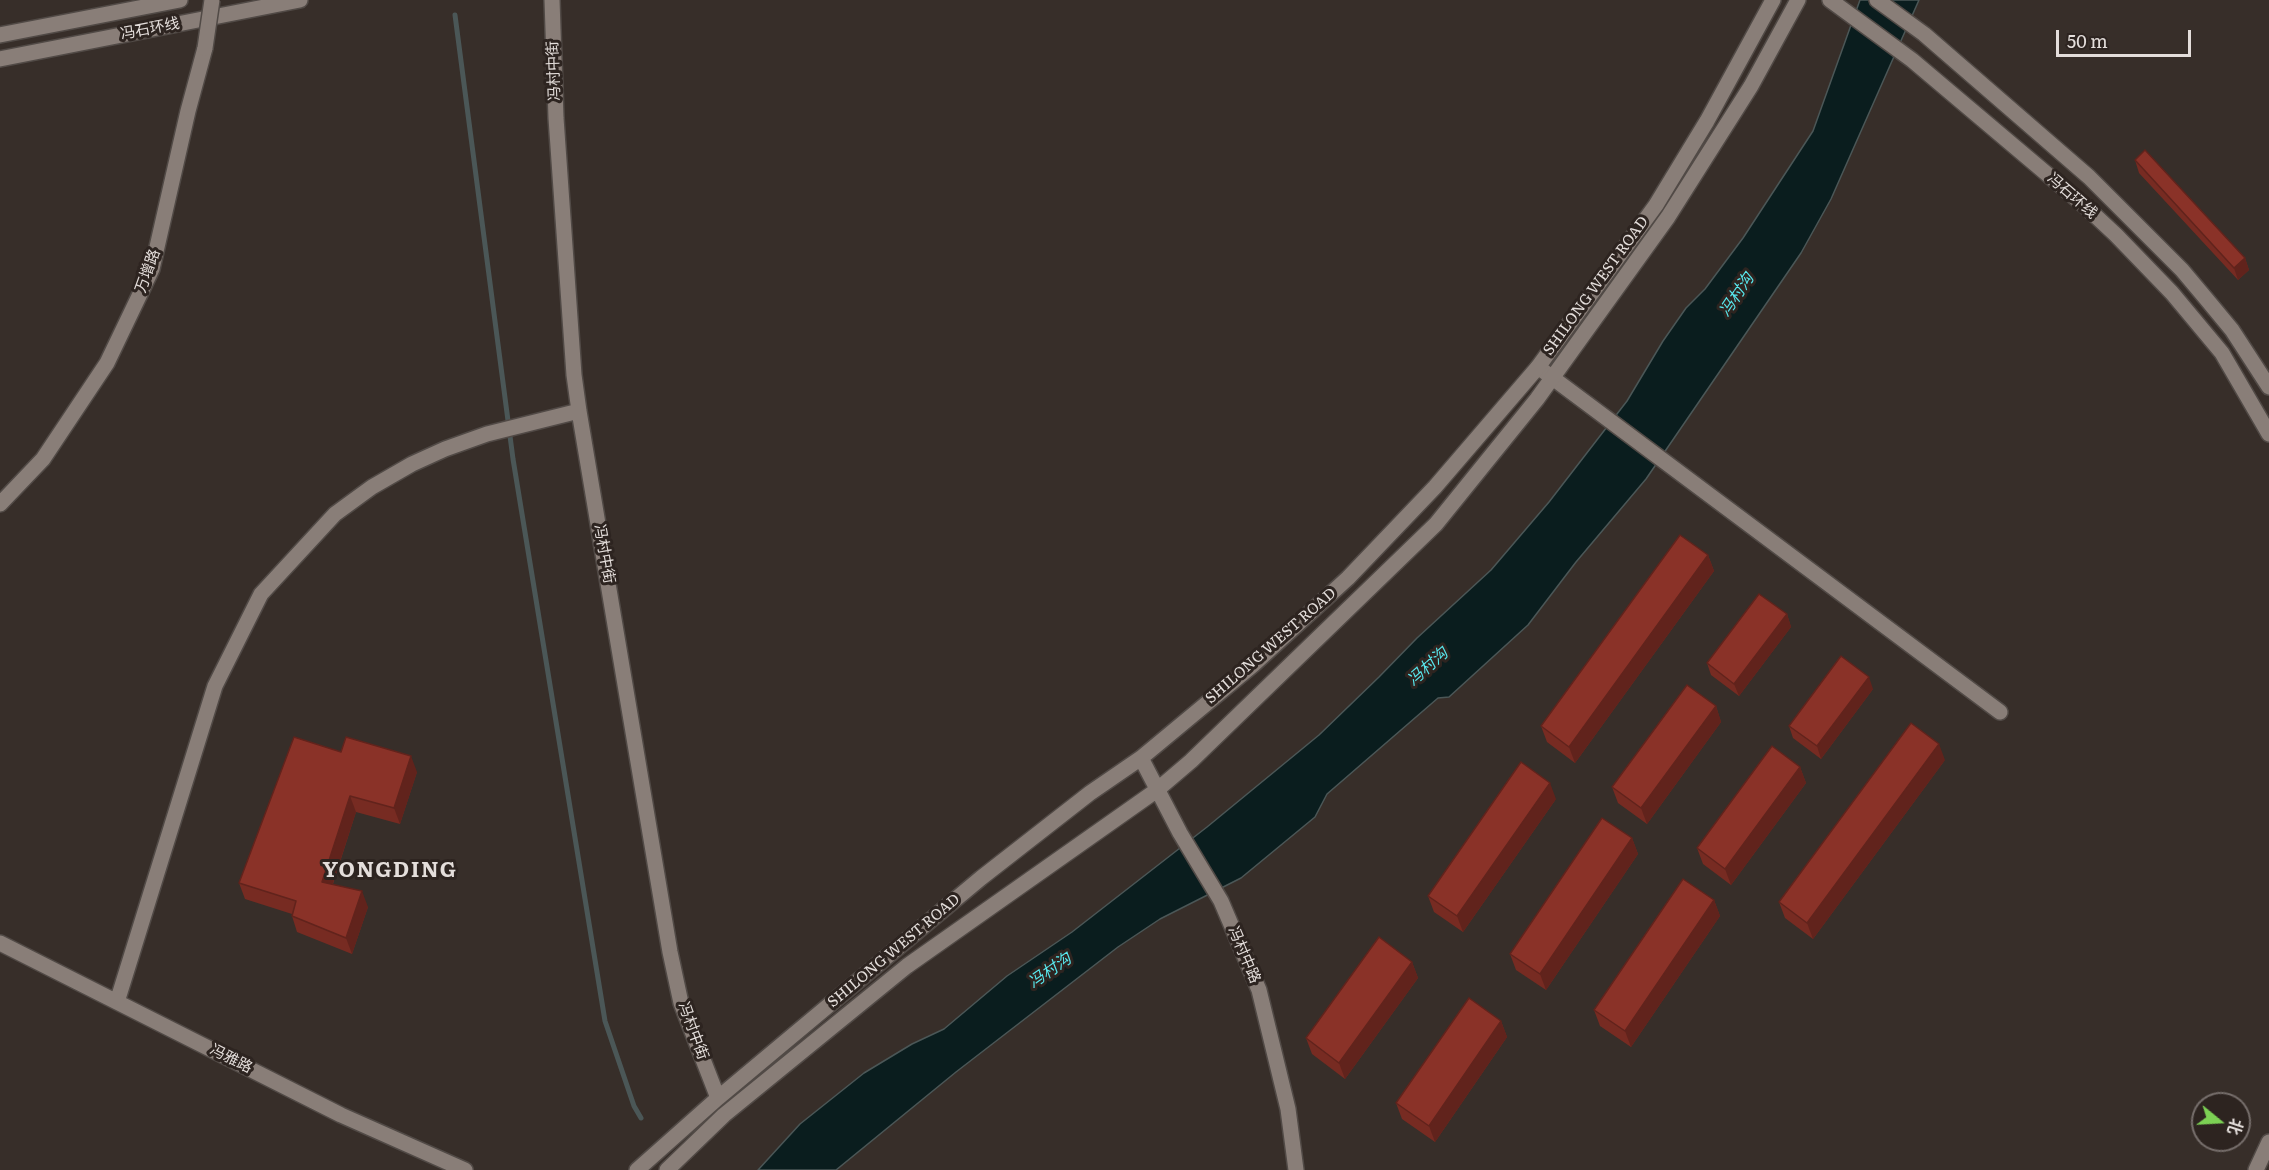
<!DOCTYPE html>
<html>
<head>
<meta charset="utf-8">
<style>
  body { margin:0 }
  #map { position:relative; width:2269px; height:1170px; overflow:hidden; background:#372e29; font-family:Literata,"Noto Sans SC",serif }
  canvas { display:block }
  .north { position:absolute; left:2191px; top:1092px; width:60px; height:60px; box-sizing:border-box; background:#2d2420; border:2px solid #766e6b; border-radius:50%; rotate:108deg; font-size:16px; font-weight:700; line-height:24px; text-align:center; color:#e4dedb }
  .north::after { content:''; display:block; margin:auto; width:21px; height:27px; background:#7cd154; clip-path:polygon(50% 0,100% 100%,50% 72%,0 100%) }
  .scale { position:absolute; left:2056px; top:30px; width:135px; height:27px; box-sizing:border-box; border:3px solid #e4dedb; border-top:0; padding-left:8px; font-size:18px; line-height:21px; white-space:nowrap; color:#e4dedb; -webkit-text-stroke:4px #2d2420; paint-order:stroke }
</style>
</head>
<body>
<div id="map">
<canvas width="2269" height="1170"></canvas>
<div class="north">北</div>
<div class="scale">50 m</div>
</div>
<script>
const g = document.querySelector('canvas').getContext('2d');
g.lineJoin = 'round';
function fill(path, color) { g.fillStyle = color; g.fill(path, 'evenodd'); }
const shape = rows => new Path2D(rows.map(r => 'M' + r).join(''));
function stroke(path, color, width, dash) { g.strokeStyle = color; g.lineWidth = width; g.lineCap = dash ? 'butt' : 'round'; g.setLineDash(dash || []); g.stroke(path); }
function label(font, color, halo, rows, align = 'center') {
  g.font = font + ' Literata,"Noto Sans SC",serif'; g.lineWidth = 6; g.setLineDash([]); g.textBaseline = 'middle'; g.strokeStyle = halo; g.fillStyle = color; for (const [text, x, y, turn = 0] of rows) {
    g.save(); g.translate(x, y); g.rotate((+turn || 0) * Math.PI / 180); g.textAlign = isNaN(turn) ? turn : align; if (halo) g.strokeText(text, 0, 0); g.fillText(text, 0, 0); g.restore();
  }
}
const water = shape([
  [1860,0,1919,0,1831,199,1801,253,1646,479,1576,562,1528,625,1449,697,1438,698,1327,794,1315,817,1241,878,1160,919,1118,947,956,1072,836,1170,758,1170,800,1124,864,1073,912,1044,944,1029,1007,976,1072,932,1207,827,1319,735,1379,677,1417,638,1491,570,1549,502,1627,401,1663,341,1686,308,1705,289,1743,238,1813,131,1860,0]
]);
fill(water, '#0a1d1e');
stroke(water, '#4b5757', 1.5);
stroke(shape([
  [455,15,513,459,605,1021,634,1106,641,1118]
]), '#4b5757', 5);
const street = shape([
  [1538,367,2000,712]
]);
const secondary = shape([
  [552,0,556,118,574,375,579,411,670,952,681,1003,718,1098],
  [1830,0,1912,60,2086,207,2116,235,2172,293,2222,353,2269,434],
  [1877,0,1924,34,2089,177,2182,270,2208,301,2232,330,2269,387],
  [0,35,180,0],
  [0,59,300,0],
  [0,504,43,459,107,363,152,269,188,111,205,48],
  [1141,758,1180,833,1221,901,1259,990,1288,1109,1296,1170],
  [0,943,341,1115,465,1170],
  [117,1002,215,686,261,594,335,514,372,487,412,464,445,449,487,434,579,411],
  [637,1170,718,1098,981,878,1090,793,1141,758,1253,665,1348,578,1435,487,1538,367,1656,205,1707,121,1773,0],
  [667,1170,724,1115,907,966,1157,790,1191,761,1436,524,1537,399,1668,217,1751,86,1798,0],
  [2256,1170,2269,1142]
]);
stroke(street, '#514a46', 18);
stroke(secondary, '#514a46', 18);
stroke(street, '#897e78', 15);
stroke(secondary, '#897e78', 15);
const secondaryBridge = shape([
  [205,48,212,0]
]);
stroke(secondaryBridge, '#514a46', 18, []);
stroke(secondaryBridge, '#897e78', 15);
fill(shape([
  [2135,160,2245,258,2249,270,2238,280,2139,173],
  [1708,555,1714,571,1575,763,1547,742,1541,726],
  [1787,614,1791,627,1739,696,1711,675,1707,663],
  [1873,689,1821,759,1793,738,1789,726],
  [1716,706,1721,722,1647,824,1618,803,1612,787],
  [341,752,417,772,400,824,356,812,333,884,368,907,352,954,297,932,292,916,292,914,245,899,239,883],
  [1945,760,1813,939,1785,918,1779,902],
  [1800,767,1806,783,1731,885,1703,864,1697,848],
  [1556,799,1463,932,1434,912,1428,896],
  [1632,838,1638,854,1546,990,1516,970,1510,954],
  [1714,900,1720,916,1631,1047,1600,1026,1594,1010],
  [1412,962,1418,978,1345,1079,1312,1054,1306,1038],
  [1501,1021,1507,1037,1435,1142,1402,1119,1396,1103]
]), '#772b22');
fill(shape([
  [2245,258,2249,270,2238,280,2234,268],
  [1708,555,1714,571,1575,763,1569,747],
  [1787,614,1791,627,1739,696,1734,684],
  [1869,677,1873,689,1821,759,1817,746],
  [1716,706,1721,722,1647,824,1641,808],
  [1939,744,1945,760,1813,939,1807,923],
  [411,756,417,772,400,824,394,808],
  [1800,767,1806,783,1731,885,1725,869],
  [1550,783,1556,799,1463,932,1457,916],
  [350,796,356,812,328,898,322,882],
  [1632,838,1638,854,1546,990,1540,974],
  [362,891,368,907,352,954,346,938],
  [1714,900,1720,916,1631,1047,1625,1031],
  [1412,962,1418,978,1345,1079,1339,1063],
  [1501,1021,1507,1037,1435,1142,1429,1126]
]), '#61231c');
const building = shape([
  [2145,150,2245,258,2234,268,2135,160,2145,150],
  [1680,535,1708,555,1569,747,1541,726,1680,535],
  [1759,594,1787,614,1734,684,1707,663,1759,594],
  [1841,656,1869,677,1817,746,1789,726,1841,656],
  [1687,685,1716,706,1641,808,1612,787,1687,685],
  [1911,723,1939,744,1807,923,1779,902,1911,723],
  [294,737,341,752,346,737,411,756,394,808,350,796,322,882,362,891,346,938,292,916,296,901,239,883,294,737],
  [1772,746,1800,767,1725,869,1697,848,1772,746],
  [1521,762,1550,783,1457,916,1428,896,1521,762],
  [1602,818,1632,838,1540,974,1510,954,1602,818],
  [1683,879,1714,900,1625,1031,1594,1010,1683,879],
  [1379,937,1412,962,1339,1063,1306,1038,1379,937],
  [1469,998,1501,1021,1429,1126,1396,1103,1469,998]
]);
fill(building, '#8a3228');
stroke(building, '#61231c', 1.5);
label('15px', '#e4dedb', '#2d2420', [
  ["冯石环线",150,29,-11],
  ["冯村中街",554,71,-92],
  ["冯石环线",2072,196,41],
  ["万增路",148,271,-70],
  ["SHILONG WEST ROAD",1596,286,-54],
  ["冯村中街",604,554,80],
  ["SHILONG WEST ROAD",1271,646,-41],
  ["SHILONG WEST ROAD",894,951,-40],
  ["冯村中路",1244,955,67],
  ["冯村中街",693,1031,70],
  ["冯雅路",231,1059,27]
]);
label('italic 16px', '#58e9ef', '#2d2420', [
  ["冯村沟",1737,295,-56],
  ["冯村沟",1428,667,-42],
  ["冯村沟",1050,971,-35]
]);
g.letterSpacing = '1.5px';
label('bold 21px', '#e4dedb', '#2d2420', [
  ["YONGDING",390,871]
]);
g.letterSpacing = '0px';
</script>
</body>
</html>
